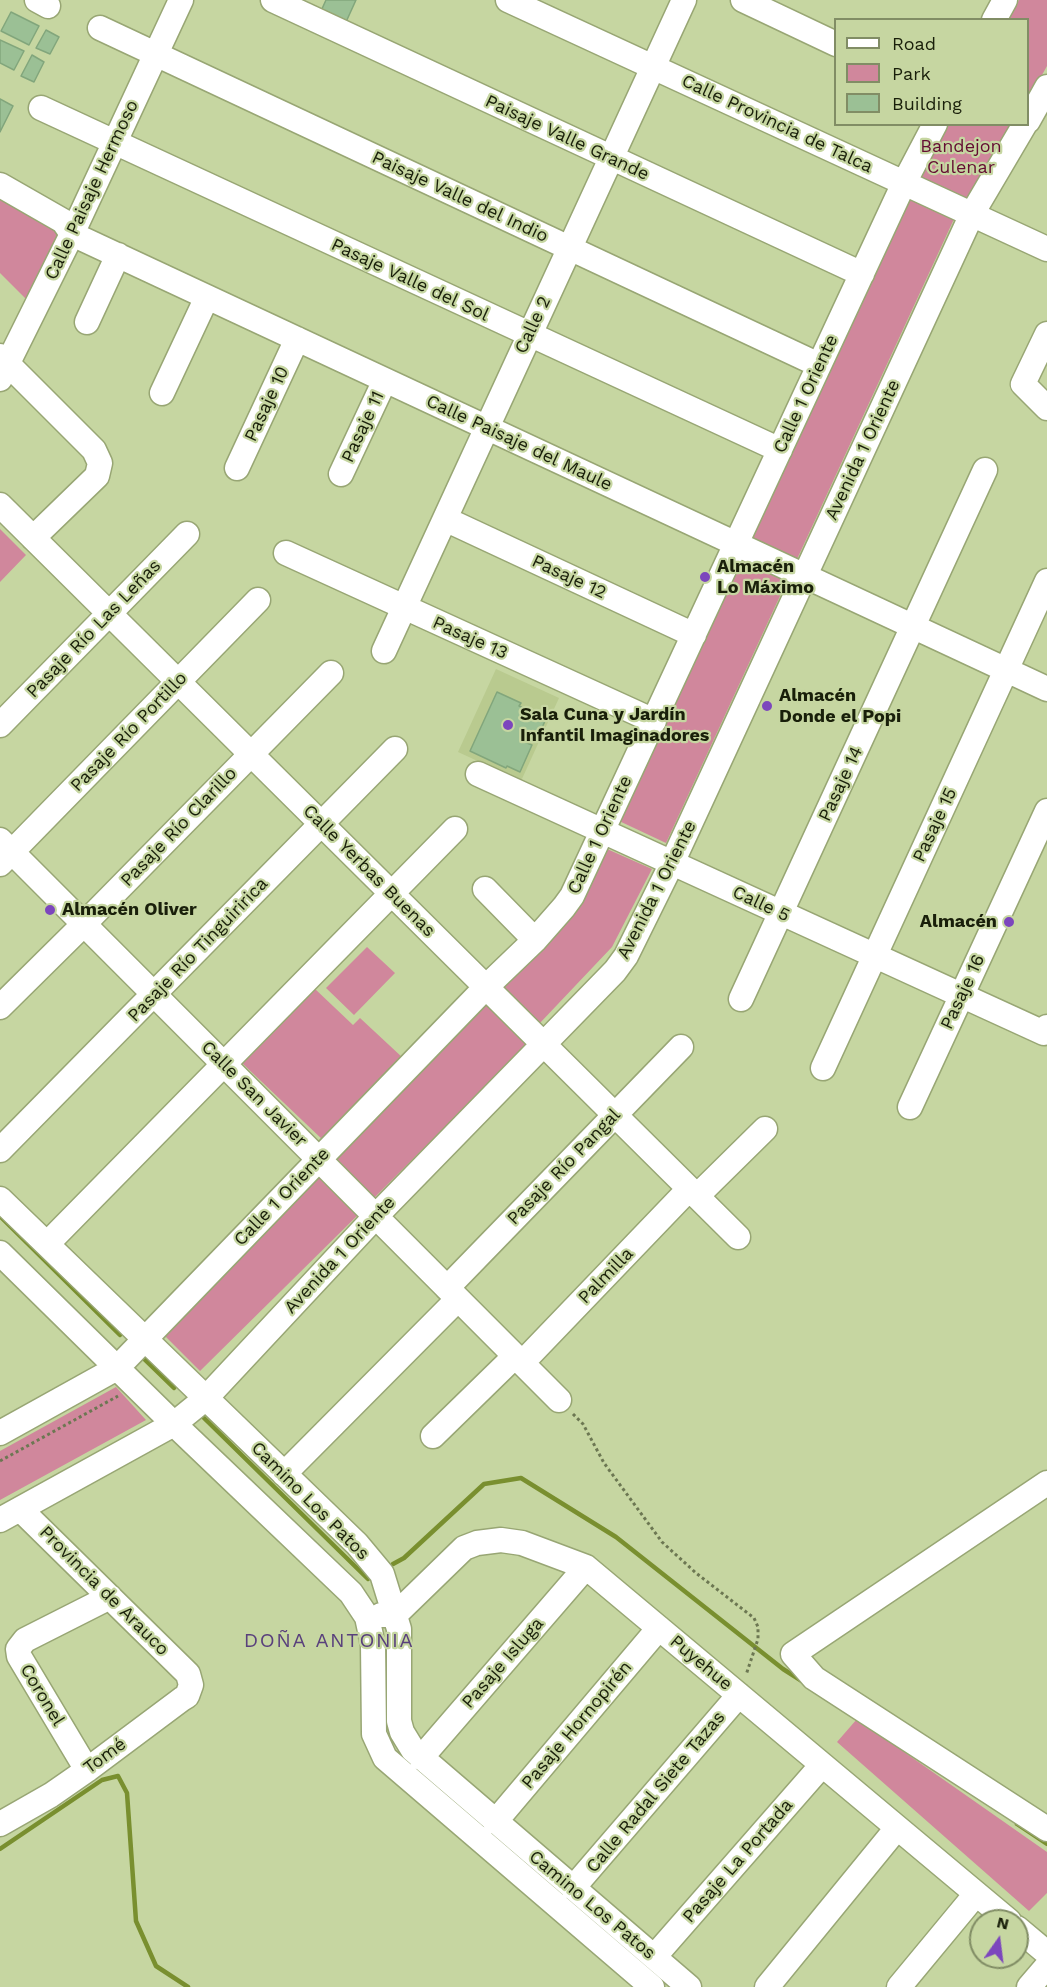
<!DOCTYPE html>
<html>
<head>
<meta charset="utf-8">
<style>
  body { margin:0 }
  #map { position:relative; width:1047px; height:1987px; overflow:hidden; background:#c6d6a1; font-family:"Work Sans",sans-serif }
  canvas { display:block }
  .legend { position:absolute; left:834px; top:18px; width:195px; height:108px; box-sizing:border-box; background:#c6d6a1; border:2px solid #818d65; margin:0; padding:8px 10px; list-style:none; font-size:18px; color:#191f0a }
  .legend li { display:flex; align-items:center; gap:12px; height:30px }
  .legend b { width:30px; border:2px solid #818d65 }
  .north { position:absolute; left:969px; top:1909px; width:60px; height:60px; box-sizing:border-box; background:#c6d6a1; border:2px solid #818d65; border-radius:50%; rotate:14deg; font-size:16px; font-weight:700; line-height:24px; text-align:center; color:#191f0a }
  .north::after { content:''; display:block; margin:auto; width:21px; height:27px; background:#7c46bd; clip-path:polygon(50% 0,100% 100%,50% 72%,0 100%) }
</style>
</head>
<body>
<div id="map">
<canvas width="1047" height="1987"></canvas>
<ul class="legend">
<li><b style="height:8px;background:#fff"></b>Road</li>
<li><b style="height:16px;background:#d0879c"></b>Park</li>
<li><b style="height:16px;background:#9bc095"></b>Building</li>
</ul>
<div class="north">N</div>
</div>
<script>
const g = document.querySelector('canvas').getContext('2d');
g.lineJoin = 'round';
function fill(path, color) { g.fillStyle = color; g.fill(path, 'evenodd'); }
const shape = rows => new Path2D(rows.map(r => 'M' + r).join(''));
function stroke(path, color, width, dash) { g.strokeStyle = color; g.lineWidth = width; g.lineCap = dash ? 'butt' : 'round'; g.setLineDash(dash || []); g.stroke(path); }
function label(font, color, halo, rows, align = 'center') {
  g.font = font + ' "Work Sans",sans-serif'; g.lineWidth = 4.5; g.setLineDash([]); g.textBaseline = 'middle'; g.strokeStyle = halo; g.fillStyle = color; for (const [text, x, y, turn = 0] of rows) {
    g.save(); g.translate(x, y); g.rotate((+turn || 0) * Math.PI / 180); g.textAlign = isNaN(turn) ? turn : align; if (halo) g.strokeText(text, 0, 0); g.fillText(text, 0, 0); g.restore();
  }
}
fill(shape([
  [496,669,559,698,521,781,458,752]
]), '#b9ca8f');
fill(shape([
  [1019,0,1047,0,1047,66,1028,100,1028,20,1007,20],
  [946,125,1013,125,970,200,916,176],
  [0,195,64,229,28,301,0,273],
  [906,197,954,219,666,843,617,820],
  [0,529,26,555,0,582],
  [607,849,652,869,612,947,539,1024,501,987,576,913],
  [367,947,395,973,354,1015,326,988],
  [314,988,353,1025,360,1018,403,1058,324,1141,242,1063],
  [486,1005,527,1045,374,1198,333,1157],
  [322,1173,361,1212,200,1371,161,1332],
  [116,1387,146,1420,0,1500,0,1451],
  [857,1719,1047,1852,1047,1893,1029,1911,837,1742]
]), '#d0879c');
stroke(shape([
  [0,1216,120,1335],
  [139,1354,174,1388],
  [204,1418,368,1579],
  [393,1564,404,1558,484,1484,521,1478,616,1537,783,1669,805,1683],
  [1017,1824,1047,1844],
  [0,1849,102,1780,118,1776,127,1793,136,1921,156,1966,188,1987]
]), '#798f2f', 4.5);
const building = shape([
  [326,0,356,0,346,22,321,11,326,0],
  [11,12,39,26,29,45,1,31,11,12],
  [46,30,59,37,50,54,36,48,46,30],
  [0,40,24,51,14,70,0,63,0,40],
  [32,55,44,62,34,82,21,76,32,55],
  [0,99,13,106,0,132,0,99],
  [497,692,521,703,519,706,546,719,539,734,533,731,527,743,532,745,520,772,507,766,506,768,470,751,497,692]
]);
fill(building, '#9bc095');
stroke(building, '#82a67c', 1.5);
const minor = shape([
  [37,0,48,6],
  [273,0,862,274],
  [508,0,1047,249],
  [743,0,836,44],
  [994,20,1005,0],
  [100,28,819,365],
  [41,108,780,450],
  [1028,121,1047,87],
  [0,185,63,221,72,234,1047,689],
  [87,322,118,255],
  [1047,334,1023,384,1047,408],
  [0,356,94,450,100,463,97,476,33,538],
  [0,379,72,234,181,0],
  [162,393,207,297],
  [237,468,297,339],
  [341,474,385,380],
  [0,505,738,1237],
  [445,519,694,635],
  [286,553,654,721],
  [384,651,684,0],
  [0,725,187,534],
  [478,774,1044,1033,1047,1027],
  [0,840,559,1400],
  [0,864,258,600],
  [485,889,535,940],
  [741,999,985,470],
  [0,1007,84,924,331,673],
  [823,1068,1047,581],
  [910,1107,1047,811],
  [0,1150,395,749],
  [697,1196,765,1129],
  [0,1199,357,1544,382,1574,399,1629,399,1721,402,1732,413,1750,689,1987],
  [47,1244,455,829],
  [0,1253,174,1424,351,1593,367,1617,373,1645,374,1734,385,1758,652,1987],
  [447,1288,681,1047],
  [522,1363,689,1189],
  [0,1433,117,1368,486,987,535,940,564,907,572,896,904,183,935,124],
  [433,1436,515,1356],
  [284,1474,458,1299],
  [1047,1483,793,1654,814,1678,1047,1829],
  [0,1520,174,1424,206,1398,376,1216,615,971,626,956,672,863,972,214,1025,124],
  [381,1615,395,1615,464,1548,477,1543,501,1540,522,1543,586,1567,1009,1921],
  [421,1758,586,1567],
  [87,1770,19,1656,18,1649,25,1640,110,1597],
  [495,1822,659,1628],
  [0,1824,51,1795,87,1770,182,1699,187,1696,191,1685,188,1674,20,1509],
  [573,1888,739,1695],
  [1017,1928,1047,1953],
  [654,1957,822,1765],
  [767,1987,897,1828],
  [899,1987,976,1894],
  [1029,1987,1047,1966]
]);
stroke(minor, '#98a674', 27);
stroke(shape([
  [573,1414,583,1424,604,1463,662,1542,696,1573,754,1618,758,1627,758,1639,746,1675],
  [0,1461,118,1396]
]), '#6c7752', 3, [3, 3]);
stroke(minor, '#fff', 24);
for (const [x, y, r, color] of [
  [705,577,6,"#7c46bd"],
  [767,706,6,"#7c46bd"],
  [508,725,6,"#7c46bd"],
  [50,910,6,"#7c46bd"],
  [1009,922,6,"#7c46bd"]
]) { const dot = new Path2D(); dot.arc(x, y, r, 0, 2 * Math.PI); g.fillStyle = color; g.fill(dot); stroke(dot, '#c6d6a1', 2); }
label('18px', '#191f0a', '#c6d6a1', [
  ["Calle Provincia de Talca",777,124,25],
  ["Paisaje Valle Grande",567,138,25],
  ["Calle Paisaje Hermoso",92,190,-65],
  ["Paisaje Valle del Indio",460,197,25],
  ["Pasaje Valle del Sol",410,280,25],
  ["Calle 2",533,325,-65],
  ["Calle 1 Oriente",806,394,-65],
  ["Pasaje 10",267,404,-65],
  ["Pasaje 11",363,427,-65],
  ["Calle Paisaje del Maule",519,443,25],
  ["Avenida 1 Oriente",863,450,-65],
  ["Pasaje 12",569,577,25],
  ["Pasaje Río Las Leñas",94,629,-46],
  ["Pasaje 13",470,638,24],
  ["Pasaje Río Portillo",129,732,-46],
  ["Pasaje 14",841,784,-65],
  ["Pasaje 15",935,825,-65],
  ["Pasaje Río Clarillo",179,827,-46],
  ["Calle 1 Oriente",600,835,-65],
  ["Calle Yerbas Buenas",369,871,45],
  ["Avenida 1 Oriente",657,890,-63],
  ["Calle 5",761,904,25],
  ["Pasaje Río Tinguiririca",198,950,-46],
  ["Pasaje 16",963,992,-65],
  ["Calle San Javier",254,1094,45],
  ["Pasaje Río Pangal",564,1167,-46],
  ["Calle 1 Oriente",282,1197,-46],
  ["Avenida 1 Oriente",340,1255,-47],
  ["Palmilla",606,1276,-46],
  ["Camino Los Patos",310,1501,45],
  ["Provincia de Arauco",104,1591,45],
  ["Pasaje Isluga",503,1663,-49],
  ["Puyehue",701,1663,40],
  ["Coronel",42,1695,59],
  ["Pasaje Hornopirén",577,1725,-50],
  ["Tomé",105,1756,-36],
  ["Calle Radal Siete Tazas",656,1792,-50],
  ["Pasaje La Portada",738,1861,-49],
  ["Camino Los Patos",592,1905,40]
]);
label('18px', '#640c32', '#c6d6a1', [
  ["Bandejon",961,147],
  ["Culenar",961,168]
]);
label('bold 18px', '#191f0a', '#c6d6a1', [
  ["Almacén",717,567],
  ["Lo Máximo",717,588],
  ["Almacén",779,696],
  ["Donde el Popi",779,717],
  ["Sala Cuna y Jardín",520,715],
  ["Infantil Imaginadores",520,736],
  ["Almacén Oliver",62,910],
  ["Almacén",997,922,"right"]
], 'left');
g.letterSpacing = '1.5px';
label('20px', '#59407c', '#c6d6a1', [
  ["DOÑA ANTONIA",329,1641]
]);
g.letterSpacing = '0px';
</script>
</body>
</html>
